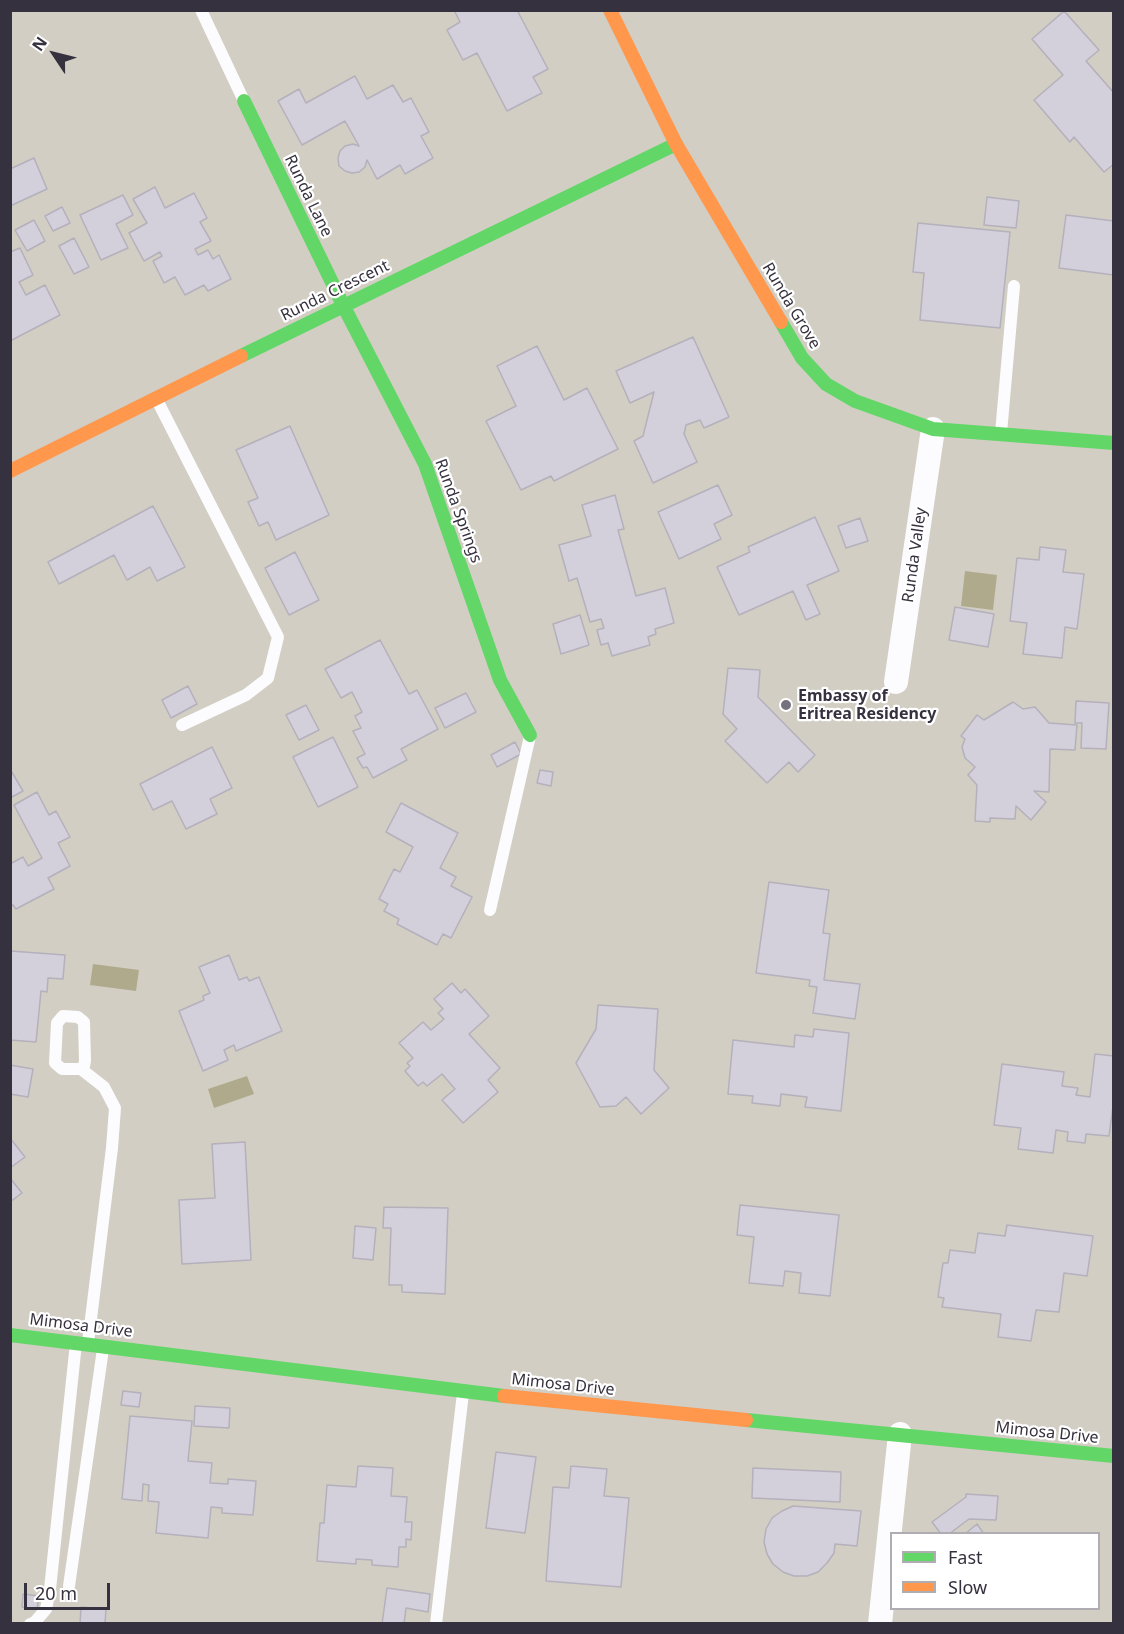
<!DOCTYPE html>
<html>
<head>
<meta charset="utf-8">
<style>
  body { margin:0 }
  #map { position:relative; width:1124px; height:1634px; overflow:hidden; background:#ece8f5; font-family:"Noto Sans",sans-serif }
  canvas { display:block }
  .frame { position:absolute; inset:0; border:12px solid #36313e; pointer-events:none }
  .legend { position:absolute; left:890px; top:1532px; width:210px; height:78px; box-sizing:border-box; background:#fff; border:2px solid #afadb2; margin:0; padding:8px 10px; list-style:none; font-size:18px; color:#36313e }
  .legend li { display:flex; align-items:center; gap:12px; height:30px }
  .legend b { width:30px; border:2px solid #afadb2 }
  .north { position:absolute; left:24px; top:24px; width:60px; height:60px; -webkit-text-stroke:4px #fff; paint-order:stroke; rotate:305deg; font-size:16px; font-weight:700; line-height:24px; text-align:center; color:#36313e }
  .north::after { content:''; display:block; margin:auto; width:21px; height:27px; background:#36313e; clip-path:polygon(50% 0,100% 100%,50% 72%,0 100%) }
  .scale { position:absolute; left:24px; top:1583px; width:86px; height:27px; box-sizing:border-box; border:3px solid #36313e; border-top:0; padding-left:8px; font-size:18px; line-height:21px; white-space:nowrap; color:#36313e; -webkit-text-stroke:4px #fff; paint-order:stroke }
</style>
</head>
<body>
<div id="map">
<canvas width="1124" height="1634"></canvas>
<div class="frame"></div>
<ul class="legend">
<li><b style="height:8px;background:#63d668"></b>Fast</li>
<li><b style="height:8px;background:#ff974d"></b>Slow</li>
</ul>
<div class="north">N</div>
<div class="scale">20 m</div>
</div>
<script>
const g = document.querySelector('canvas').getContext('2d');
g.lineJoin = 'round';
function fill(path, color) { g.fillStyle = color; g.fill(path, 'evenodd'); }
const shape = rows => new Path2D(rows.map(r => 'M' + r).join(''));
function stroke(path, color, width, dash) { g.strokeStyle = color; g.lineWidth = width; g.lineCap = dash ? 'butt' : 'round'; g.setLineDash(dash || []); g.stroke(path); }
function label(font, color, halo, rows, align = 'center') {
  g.font = font + ' "Noto Sans",sans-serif'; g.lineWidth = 4.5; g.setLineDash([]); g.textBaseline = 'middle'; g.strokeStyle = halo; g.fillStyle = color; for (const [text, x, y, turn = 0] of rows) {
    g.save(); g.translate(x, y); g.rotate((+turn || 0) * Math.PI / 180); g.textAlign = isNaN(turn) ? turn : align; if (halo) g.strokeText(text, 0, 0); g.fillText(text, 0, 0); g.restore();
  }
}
fill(shape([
  [11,11,1113,11,1113,1623,11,1624],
  [892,1534,1098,1534,1098,1608,892,1608]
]), '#d2cec3');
fill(shape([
  [965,571,997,575,993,610,961,606],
  [93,964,139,970,136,991,90,985],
  [247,1076,254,1094,214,1108,208,1089]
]), '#b0aa8d');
const building = shape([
  [454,10,517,10,548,69,533,77,542,93,507,111,477,53,463,60,447,30,460,22,454,10],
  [1064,11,1099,50,1086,61,1114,93,1114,164,1104,172,1074,137,1070,142,1034,100,1063,75,1032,39,1064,11],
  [355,76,367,99,393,85,403,102,411,98,429,132,421,136,433,158,405,174,400,165,377,179,367,160,365,167,359,172,352,173,345,171,339,166,338,158,340,151,345,146,353,144,359,146,345,121,302,145,278,101,299,89,306,103,355,76],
  [34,158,47,189,10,206,10,169,34,158],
  [155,187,165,208,194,193,207,218,200,222,211,241,195,249,198,255,208,250,213,259,219,255,231,279,208,291,204,285,185,295,175,277,164,283,153,261,162,256,160,252,144,261,129,233,147,223,133,199,155,187],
  [123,195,133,215,116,224,128,248,101,260,80,215,123,195],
  [987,197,1019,201,1016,228,984,225,987,197],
  [62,207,70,223,53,231,45,216,62,207],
  [1066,215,1114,221,1114,275,1059,268,1066,215],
  [34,220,45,241,27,251,15,230,34,220],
  [918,223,1010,232,1000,328,920,320,924,273,913,272,918,223],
  [74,238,89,267,74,274,59,246,74,238],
  [20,248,33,275,19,282,26,295,45,285,60,315,10,341,10,252,20,248],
  [693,337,729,417,704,428,700,420,686,425,684,434,697,462,653,483,634,441,643,436,654,392,630,403,616,371,693,337],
  [537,346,564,400,587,388,618,449,554,481,551,476,521,490,486,421,516,406,497,366,537,346],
  [290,426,329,515,276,540,268,522,259,526,248,502,258,498,236,450,290,426],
  [718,485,732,515,714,524,721,539,679,559,658,512,718,485],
  [615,495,624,529,618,530,636,596,665,588,674,623,655,629,656,634,648,637,650,645,612,656,608,643,601,645,597,630,604,628,601,619,590,622,577,578,569,581,559,545,591,536,582,505,615,495],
  [153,506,185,567,157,581,150,567,127,580,114,555,59,584,48,562,153,506],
  [815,517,839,571,807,585,820,614,806,620,793,591,739,615,717,567,750,552,748,547,815,517],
  [860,518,868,541,846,548,838,526,860,518],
  [1040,547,1066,550,1063,572,1084,574,1077,629,1065,627,1062,658,1023,654,1027,623,1010,621,1017,558,1039,560,1040,547],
  [295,552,319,600,289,615,265,568,295,552],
  [955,607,994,614,988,647,949,640,955,607],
  [580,615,589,645,561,654,553,624,580,615],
  [380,640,409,694,417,690,438,729,401,749,407,760,373,778,367,767,363,768,357,758,365,754,353,731,361,728,355,716,362,712,352,692,341,698,325,669,380,640],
  [728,668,760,670,758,697,815,755,798,772,789,762,767,783,725,741,737,729,723,714,728,668],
  [188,686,197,704,171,718,162,700,188,686],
  [466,693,476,712,445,728,435,708,466,693],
  [1076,701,1109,703,1106,749,1081,748,1082,723,1075,723,1076,701],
  [1013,702,1023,709,1035,707,1049,723,1077,725,1075,750,1050,749,1049,792,1034,791,1046,802,1031,820,1016,806,1015,819,990,818,990,822,975,821,977,785,968,775,975,767,965,758,962,747,965,739,961,736,977,715,984,720,1013,702],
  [306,705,319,730,299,740,286,715,306,705],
  [333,737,358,787,318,807,293,757,333,737],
  [515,742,521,754,497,767,491,755,515,742],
  [212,747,232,788,210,799,217,814,186,829,172,801,153,810,140,784,212,747],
  [10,769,23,791,10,798,10,769],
  [540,770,553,772,551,786,537,783,540,770],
  [37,792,49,815,56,811,70,837,58,843,70,866,48,878,54,889,16,909,13,905,10,906,10,864,23,857,28,866,42,858,14,805,37,792],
  [401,803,458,833,440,868,456,877,451,886,472,897,451,938,443,934,437,945,397,924,399,919,384,911,388,904,379,899,394,869,400,872,413,847,386,832,401,803],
  [769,882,829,890,823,933,830,934,824,980,860,984,855,1019,813,1013,817,987,809,986,810,980,756,973,769,882],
  [10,951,65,955,63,979,48,978,47,992,41,991,36,1042,10,1040,10,951],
  [229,955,239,980,247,977,249,981,259,977,282,1031,236,1051,234,1045,224,1050,228,1060,203,1071,179,1011,204,1000,203,996,210,993,199,967,229,955],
  [452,983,461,993,465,989,489,1016,469,1034,500,1068,488,1080,498,1092,463,1123,442,1100,455,1089,442,1074,427,1086,423,1082,418,1086,405,1071,410,1066,407,1063,413,1058,399,1043,423,1022,431,1030,444,1019,438,1013,443,1009,434,999,452,983],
  [598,1005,658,1009,654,1070,669,1088,641,1114,626,1097,616,1106,600,1107,576,1063,596,1029,598,1005],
  [814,1029,849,1033,841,1111,805,1107,807,1097,781,1094,780,1106,752,1103,753,1096,728,1094,733,1040,794,1047,795,1035,813,1037,814,1029],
  [1095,1054,1114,1056,1114,1099,1109,1136,1086,1134,1085,1143,1067,1141,1068,1132,1056,1130,1053,1153,1018,1149,1021,1128,994,1125,1002,1064,1064,1072,1062,1086,1078,1088,1076,1095,1090,1097,1095,1054],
  [10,1065,33,1069,28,1097,10,1094,10,1065],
  [10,1138,25,1157,10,1168,10,1138],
  [245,1142,251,1260,182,1264,179,1200,215,1198,212,1144,245,1142],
  [10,1178,22,1193,10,1202,10,1178],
  [740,1205,839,1215,830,1296,799,1293,801,1273,785,1271,783,1286,749,1283,754,1237,737,1235,740,1205],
  [384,1207,448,1208,445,1294,402,1292,402,1285,389,1285,391,1228,383,1228,384,1207],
  [1007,1225,1093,1236,1087,1276,1064,1273,1059,1312,1036,1310,1031,1341,998,1337,1001,1314,942,1307,944,1298,938,1297,943,1263,948,1263,950,1250,975,1253,978,1233,1005,1236,1007,1225],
  [355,1226,376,1228,373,1260,353,1258,355,1226],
  [123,1391,141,1393,139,1407,121,1405,123,1391],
  [195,1406,230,1408,229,1428,194,1426,195,1406],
  [130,1416,192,1421,188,1461,212,1463,210,1483,228,1484,228,1479,256,1481,253,1515,222,1513,222,1508,211,1507,208,1538,156,1533,159,1502,148,1501,149,1485,143,1484,142,1501,122,1499,130,1416],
  [496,1452,536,1457,525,1533,486,1528,496,1452],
  [358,1466,393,1468,391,1496,407,1497,405,1522,412,1522,411,1540,406,1539,406,1547,399,1547,398,1567,372,1565,372,1560,356,1559,356,1564,317,1561,320,1523,324,1523,327,1485,356,1487,358,1466],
  [571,1466,607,1469,604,1496,629,1498,621,1587,546,1581,553,1487,569,1488,571,1466],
  [753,1468,841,1472,840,1502,752,1498,753,1468],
  [966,1494,998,1496,996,1520,969,1519,949,1534,941,1534,932,1522,966,1497,966,1494],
  [793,1506,861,1511,857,1546,835,1544,834,1553,827,1563,818,1572,807,1576,794,1576,783,1572,773,1564,767,1554,764,1542,766,1529,772,1518,782,1511,793,1506],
  [977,1524,984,1534,965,1534,977,1524],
  [387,1588,430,1594,428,1612,406,1608,404,1624,382,1624,387,1588],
  [23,1594,39,1596,37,1609,22,1607,23,1594],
  [81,1607,106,1609,105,1624,80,1624,81,1607]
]);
fill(building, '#d3cfdb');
stroke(building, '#b4b0bc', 1.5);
stroke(shape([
  [201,10,243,99],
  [157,400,278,637,268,678,246,695,182,725],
  [1001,433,1014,286],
  [490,910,530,736],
  [81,1069,84,1066,85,1061,84,1022,78,1017,63,1016,57,1023,55,1063,62,1069,81,1069,104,1087,115,1108,112,1148,88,1343],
  [69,1586,103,1349],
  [30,1624,35,1622,46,1609,50,1589,76,1343],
  [436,1624,463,1393]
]), '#fcfcfe', 12);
stroke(shape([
  [896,682,933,429],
  [880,1624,900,1434]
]), '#fcfcfe', 24);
stroke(shape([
  [244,101,343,305,425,464,500,680,530,735],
  [781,322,802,358,826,384,855,401,933,429,1114,443],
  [241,356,676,144],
  [10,1335,504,1396],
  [746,1420,1114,1456]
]), '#63d668', 14);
stroke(shape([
  [610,10,676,144,781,322],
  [10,471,241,356],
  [504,1396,746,1420]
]), '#ff974d', 14);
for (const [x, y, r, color] of [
  [786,705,6,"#76717e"]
]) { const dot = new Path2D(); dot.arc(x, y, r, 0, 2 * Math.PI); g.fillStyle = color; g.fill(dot); stroke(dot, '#fff', 2); }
label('16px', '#36313e', '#fff', [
  ["Runda Lane",308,196,64],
  ["Runda Crescent",335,291,-26],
  ["Runda Grove",791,306,59],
  ["Runda Springs",458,511,70],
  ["Runda Valley",915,555,-82],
  ["Mimosa Drive",81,1326,7],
  ["Mimosa Drive",563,1385,6],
  ["Mimosa Drive",1047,1433,6]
]);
label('bold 16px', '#36313e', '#fff', [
  ["Embassy of",798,696],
  ["Eritrea Residency",798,714]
], 'left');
</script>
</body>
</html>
